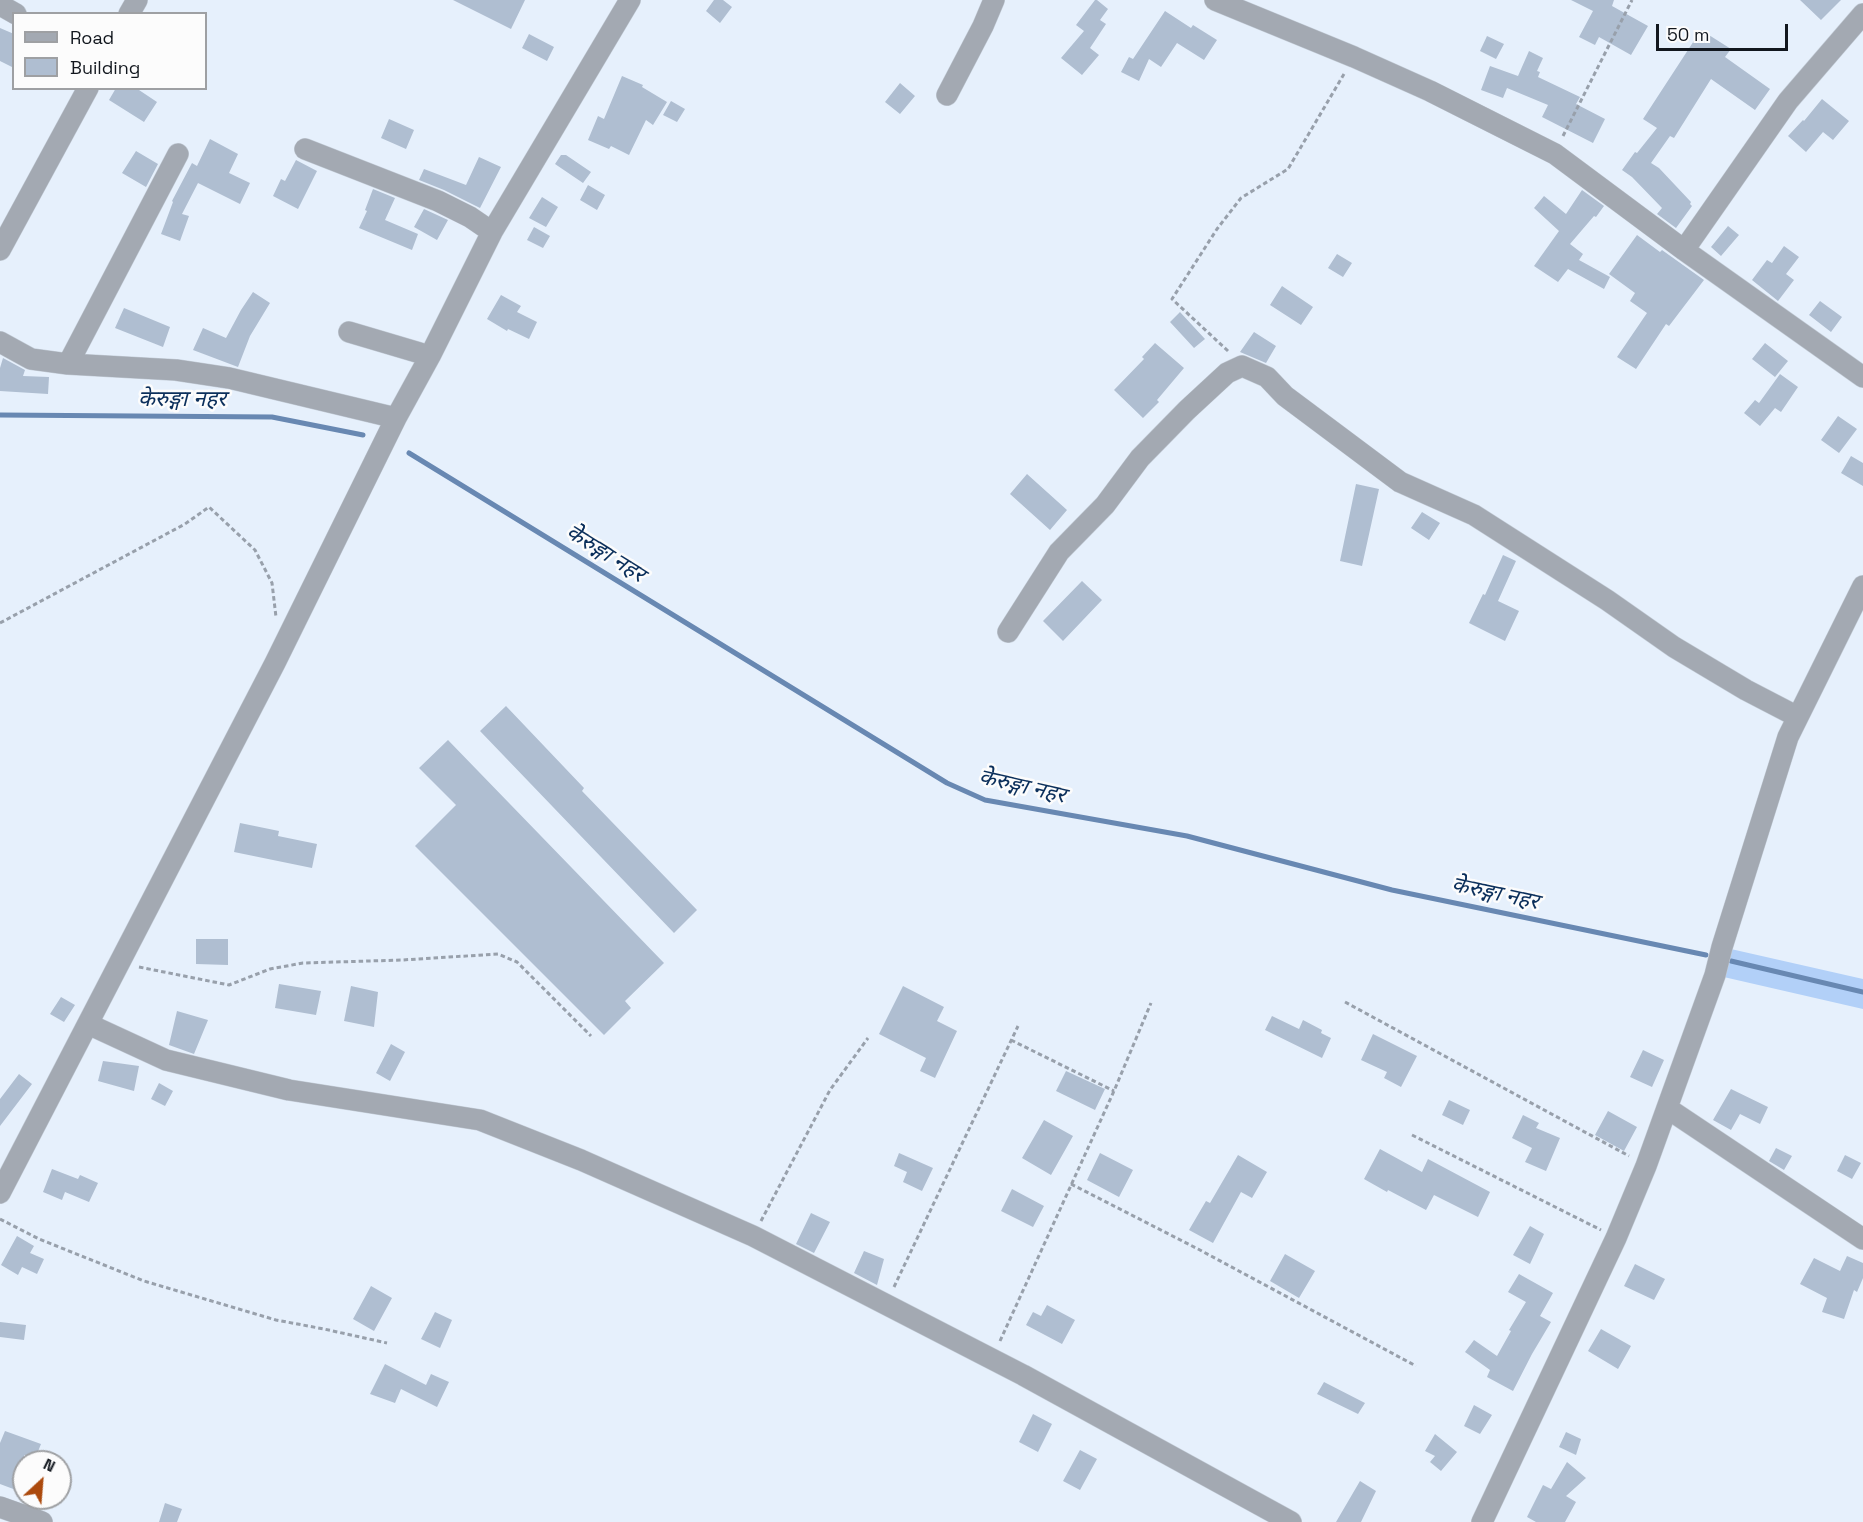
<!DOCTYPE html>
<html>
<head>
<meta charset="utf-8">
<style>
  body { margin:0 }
  #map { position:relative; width:1863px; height:1522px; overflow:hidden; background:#e6f0fc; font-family:"Space Grotesk",sans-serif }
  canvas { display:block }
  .legend { position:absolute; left:12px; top:12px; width:195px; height:78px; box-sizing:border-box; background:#fcfcfc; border:2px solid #9ea0a3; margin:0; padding:8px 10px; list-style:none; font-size:18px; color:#12171e }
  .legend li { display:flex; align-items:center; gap:12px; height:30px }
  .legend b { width:30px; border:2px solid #9ea0a3 }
  .north { position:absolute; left:12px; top:1450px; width:60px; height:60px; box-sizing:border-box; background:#fcfcfc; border:2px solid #9ea0a3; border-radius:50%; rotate:26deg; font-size:16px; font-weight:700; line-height:24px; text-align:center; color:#12171e }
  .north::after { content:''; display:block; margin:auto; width:21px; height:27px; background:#ac4a0d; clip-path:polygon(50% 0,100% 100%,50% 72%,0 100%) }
  .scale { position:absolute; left:1656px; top:24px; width:132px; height:27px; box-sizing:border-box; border:3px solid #12171e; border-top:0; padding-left:8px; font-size:18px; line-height:21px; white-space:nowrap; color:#12171e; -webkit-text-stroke:4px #fcfcfc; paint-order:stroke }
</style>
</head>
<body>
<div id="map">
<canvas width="1863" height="1522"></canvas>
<ul class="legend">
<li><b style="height:8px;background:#a3a9b2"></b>Road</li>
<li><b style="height:16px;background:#afbed1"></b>Building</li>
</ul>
<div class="north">N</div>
<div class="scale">50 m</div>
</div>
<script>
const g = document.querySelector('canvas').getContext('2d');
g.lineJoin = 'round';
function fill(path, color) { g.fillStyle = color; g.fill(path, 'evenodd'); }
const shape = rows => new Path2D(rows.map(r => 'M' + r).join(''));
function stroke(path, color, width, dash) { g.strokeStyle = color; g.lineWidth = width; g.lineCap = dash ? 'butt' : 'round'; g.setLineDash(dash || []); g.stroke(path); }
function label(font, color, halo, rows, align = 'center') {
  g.font = font + ' "Space Grotesk","Noto Sans Devanagari",sans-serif'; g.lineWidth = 5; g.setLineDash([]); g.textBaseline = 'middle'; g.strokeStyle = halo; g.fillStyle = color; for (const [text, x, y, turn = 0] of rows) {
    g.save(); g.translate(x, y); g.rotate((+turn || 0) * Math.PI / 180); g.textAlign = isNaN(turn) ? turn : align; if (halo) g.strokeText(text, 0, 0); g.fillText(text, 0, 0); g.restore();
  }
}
fill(shape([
  [1722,947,1863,979,1863,1009,1715,975]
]), '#b2d0f8');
stroke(shape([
  [0,415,272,417,363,435],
  [409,453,947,783,985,800,1187,836,1392,890,1706,955],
  [1731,961,1863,992]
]), '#6888b2', 5);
fill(shape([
  [453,0,525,0,511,29],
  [714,0,723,0,732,7,720,23,706,11],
  [1095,0,1097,0,1108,9,1100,20,1106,24,1090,48,1099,55,1082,75,1061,58,1084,31,1076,25],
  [1571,0,1614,0,1612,6,1648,26,1631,55,1599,37,1595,45,1579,37,1593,11],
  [1800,0,1841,0,1821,20],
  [1165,11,1191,28,1193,25,1217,40,1204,60,1177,43,1161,67,1149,59,1139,81,1121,72,1129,57,1133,59],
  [0,28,14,34,14,68,0,61],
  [1701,30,1731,49,1725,57,1770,89,1755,110,1711,79,1674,138,1670,136,1651,163,1659,168,1691,202,1690,204,1692,206,1676,228,1657,214,1662,208,1632,177,1622,170,1635,152,1637,153,1657,128,1643,119],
  [529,34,554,47,547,61,522,48],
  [1487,36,1504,44,1496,59,1480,51],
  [1529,51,1543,58,1537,71,1540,72,1538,77,1580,97,1576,104,1605,119,1593,143,1542,117,1548,105,1507,88,1503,98,1481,90,1490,66,1518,76],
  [622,76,643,85,642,87,667,102,653,125,646,120,629,155,611,146,609,149,588,140,598,116,604,119],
  [900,83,915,96,900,114,885,102],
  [116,88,136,88,157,102,144,122,109,100],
  [1822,99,1849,121,1833,140,1823,132,1806,152,1788,136,1803,120,1804,121],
  [671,101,685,109,677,122,663,115],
  [389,119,414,130,406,149,381,138],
  [210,139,238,154,229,173,250,183,240,204,198,183,182,214,189,216,180,241,161,234,173,202,172,201,192,163,197,166],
  [136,151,158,164,146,187,122,173],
  [561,155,566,155,591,172,583,183,555,164],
  [479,157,501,167,480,208,444,190,419,180,424,169,466,185],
  [296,160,317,171,298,209,273,196,281,179,285,181],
  [588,185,605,195,597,210,580,200],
  [373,189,395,198,385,220,418,234,412,250,359,228,367,211,365,210],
  [1582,190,1604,206,1596,217,1594,216,1570,244,1583,254,1579,260,1610,277,1604,289,1568,269,1558,282,1534,266,1559,231,1534,208,1544,196,1566,214],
  [542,197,558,207,546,227,529,218],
  [424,209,448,220,437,240,414,227],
  [1728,226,1739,235,1721,256,1711,247],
  [534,227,550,236,543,248,527,240],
  [1637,235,1660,252,1662,250,1704,280,1669,326,1666,324,1636,369,1617,357,1647,313,1630,301,1635,293,1609,274],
  [1784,246,1799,257,1786,274,1794,280,1778,301,1752,280,1767,260,1772,263],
  [1337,254,1352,263,1343,277,1328,268],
  [1282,286,1313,307,1301,325,1270,305],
  [253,292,270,303,250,336,238,367,193,350,203,328,226,338,241,310],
  [501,295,521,306,517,312,537,322,529,339,508,329,507,331,487,319],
  [1820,301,1842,317,1831,332,1809,315],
  [124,308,170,327,163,347,115,328],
  [1180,312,1205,339,1194,348,1170,322],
  [1254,332,1276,346,1266,363,1240,352],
  [1155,343,1184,368,1157,400,1159,402,1143,418,1114,390,1144,359,1142,357],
  [1765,343,1788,361,1775,377,1752,359],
  [3,358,25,370,23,376,49,377,48,394,0,391,0,368],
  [1780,374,1798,387,1781,412,1775,408,1760,426,1744,413,1755,400,1759,403],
  [1838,416,1857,429,1839,453,1821,440],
  [1851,456,1863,463,1863,486,1841,473],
  [1027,474,1067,510,1050,530,1010,494],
  [1356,484,1379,489,1362,566,1340,561],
  [1422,512,1440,523,1429,540,1411,528],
  [1503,555,1516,561,1498,601,1519,611,1505,641,1469,623,1483,594,1485,595],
  [1082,581,1102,600,1063,641,1043,621],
  [506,706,584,788,582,791,697,910,674,933,480,731],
  [448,740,664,963,625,1001,631,1008,604,1035,415,846,456,805,419,768],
  [240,823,279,831,278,836,317,844,312,868,234,852],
  [196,939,228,939,228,965,196,964],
  [279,984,321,991,316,1015,275,1008],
  [351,986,378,992,374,1027,344,1021],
  [903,986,944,1007,937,1021,957,1031,935,1078,920,1071,926,1058,879,1034],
  [61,997,75,1005,64,1022,50,1014],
  [177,1011,208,1020,194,1054,169,1045],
  [1272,1016,1299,1029,1303,1020,1322,1030,1321,1033,1331,1038,1322,1058,1265,1030],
  [1373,1034,1417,1056,1401,1087,1384,1078,1387,1072,1361,1060],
  [391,1044,405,1052,390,1081,376,1073],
  [1643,1050,1664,1060,1652,1087,1630,1077],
  [103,1061,139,1066,134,1091,98,1081],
  [1066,1071,1105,1089,1095,1110,1056,1091],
  [19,1074,32,1084,0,1126,0,1099],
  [159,1083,173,1091,165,1106,151,1099],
  [1731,1089,1768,1107,1760,1124,1740,1114,1731,1130,1713,1120],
  [1449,1100,1470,1110,1463,1125,1442,1115],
  [1608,1111,1637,1127,1624,1151,1595,1135],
  [1523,1115,1539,1123,1536,1128,1560,1138,1546,1171,1525,1162,1532,1148,1512,1138],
  [1044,1120,1073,1136,1051,1175,1022,1158],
  [1776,1148,1792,1156,1784,1170,1769,1161],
  [1380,1149,1422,1172,1428,1159,1490,1192,1478,1217,1434,1195,1426,1210,1388,1190,1387,1192,1364,1179],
  [899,1153,933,1168,922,1191,903,1182,907,1172,894,1166],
  [1100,1153,1133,1170,1119,1197,1087,1180],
  [1238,1155,1267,1172,1252,1198,1241,1192,1213,1243,1189,1230,1206,1201,1210,1203],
  [1845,1155,1861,1163,1852,1179,1837,1171],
  [52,1169,78,1179,80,1175,98,1183,89,1202,65,1192,62,1200,43,1192],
  [1012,1189,1044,1206,1033,1227,1001,1211],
  [811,1213,830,1222,814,1253,796,1244],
  [1530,1226,1544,1234,1530,1264,1513,1255],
  [17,1236,34,1246,30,1253,44,1259,37,1274,22,1267,18,1275,1,1265],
  [864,1251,884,1259,877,1285,854,1273],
  [1285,1254,1315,1271,1299,1298,1270,1281],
  [1847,1256,1863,1263,1863,1278,1857,1292,1854,1290,1844,1319,1822,1312,1827,1298,1800,1284,1814,1258,1840,1271],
  [1635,1264,1665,1279,1654,1300,1624,1286],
  [1519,1274,1553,1293,1540,1316,1551,1322,1532,1354,1513,1391,1487,1377,1490,1370,1465,1352,1474,1340,1497,1356,1511,1331,1509,1330,1526,1302,1508,1292],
  [371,1286,392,1298,374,1331,353,1319],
  [1047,1305,1075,1320,1062,1344,1026,1325,1033,1312,1041,1316],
  [435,1312,452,1320,440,1348,421,1339],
  [0,1322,26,1325,24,1340,0,1337],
  [1601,1329,1631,1346,1618,1369,1588,1351],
  [385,1364,426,1385,431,1374,449,1382,437,1407,401,1389,395,1403,370,1394],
  [1324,1382,1365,1403,1358,1414,1317,1394],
  [1474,1405,1492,1415,1480,1434,1464,1426],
  [1033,1414,1052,1424,1038,1452,1019,1442],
  [5,1431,41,1444,35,1459,24,1455,24,1493,0,1484,0,1443],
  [1566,1432,1581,1439,1576,1455,1559,1447],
  [1435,1434,1457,1452,1441,1471,1430,1462,1435,1456,1425,1451],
  [1080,1450,1097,1459,1080,1490,1063,1481],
  [1567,1462,1586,1478,1566,1496,1576,1502,1565,1522,1536,1522,1527,1517,1543,1485,1551,1489],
  [1360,1481,1376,1491,1361,1522,1336,1522],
  [165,1503,182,1509,177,1522,159,1522]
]), '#afbed1');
const minor = shape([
  [1215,0,1354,57,1430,91,1555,154,1684,250,1863,377],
  [0,5,16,14],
  [129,14,137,0],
  [947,95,983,26,994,0],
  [305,149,438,201,470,217,492,232],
  [0,250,88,88],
  [1684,250,1788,101,1863,14],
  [349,332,430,356],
  [0,342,31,359,68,364,176,370,229,378,396,418],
  [68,364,178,154],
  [1008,632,1059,552,1105,505,1140,458,1187,410,1227,373,1242,366,1267,377,1285,396,1400,482,1474,515,1607,600,1674,647,1746,690,1798,717],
  [88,1024,166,1060,289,1090,480,1120,581,1160,753,1236,1023,1375,1291,1522],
  [1667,1108,1863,1239],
  [0,1193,275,663,396,418,430,356,492,232,630,0],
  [0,1507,42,1522],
  [1482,1522,1616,1238,1646,1166,1715,975,1722,947,1788,737,1863,586]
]);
stroke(minor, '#c4cdd8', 22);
stroke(shape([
  [1563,136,1632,0],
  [1228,351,1172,299,1217,229,1241,198,1288,169,1344,74],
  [0,623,185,524,209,507,255,550,272,583,276,617],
  [139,967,229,985,270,969,303,963,402,960,498,954,517,962,591,1036],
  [1345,1002,1629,1156],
  [1011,1040,1114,1091],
  [1412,1135,1601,1230],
  [1071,1184,1198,1249,1416,1366],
  [0,1219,39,1239,144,1281,276,1320,324,1329,387,1343],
  [761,1221,830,1090,868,1038],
  [894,1287,1018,1026],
  [1000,1341,1114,1091,1151,1003]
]), '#98a0ab', 3, [4.5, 3]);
stroke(minor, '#a3a9b2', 21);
label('italic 22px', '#0b2f5b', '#fcfcfc', [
  ["केरुङ्गा नहर",182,400],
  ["केेरुङ्गा नहर",605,554,32],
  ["केेरुङ्गा नहर",1022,787,13],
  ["केेरुङ्गा नहर",1495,894,12]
]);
</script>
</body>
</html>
